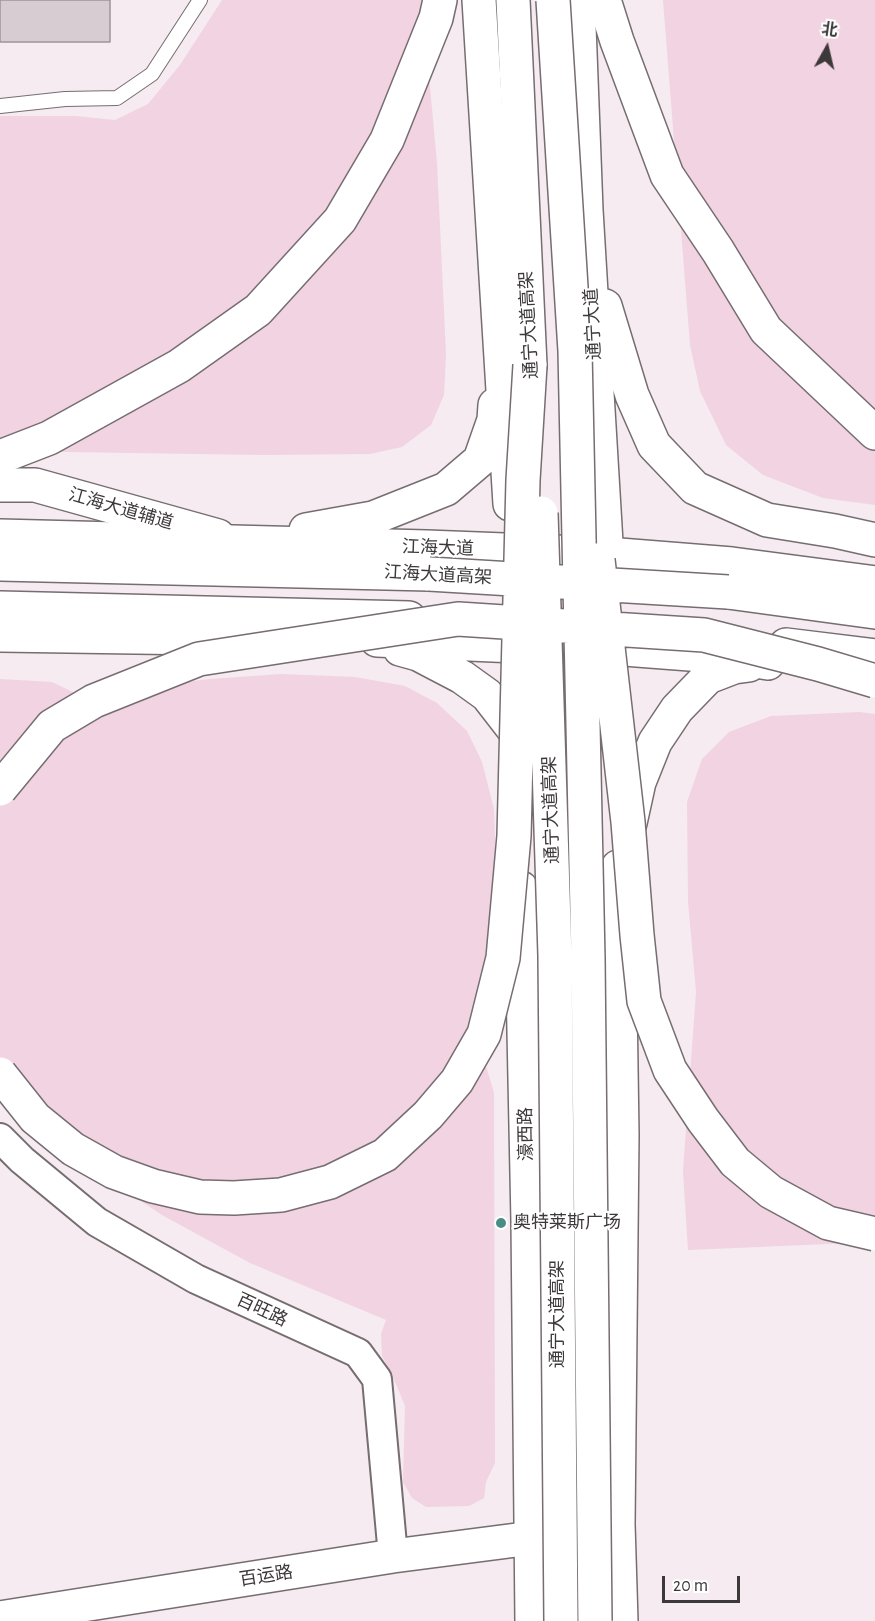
<!DOCTYPE html>
<html>
<head>
<meta charset="utf-8">
<style>
  body { margin:0 }
  #map { position:relative; width:875px; height:1621px; overflow:hidden; background:#f5ebf0; font-family:"Alegreya Sans","Noto Sans SC",sans-serif }
  canvas { display:block }
  .north { position:absolute; left:797px; top:18px; width:60px; height:60px; -webkit-text-stroke:4px #fff; paint-order:stroke; rotate:8deg; font-size:16px; font-weight:700; line-height:24px; text-align:center; color:#3d393b }
  .north::after { content:''; display:block; margin:auto; width:21px; height:27px; background:#3d393b; clip-path:polygon(50% 0,100% 100%,50% 72%,0 100%) }
  .scale { position:absolute; left:662px; top:1576px; width:78px; height:27px; box-sizing:border-box; border:3px solid #3d393b; border-top:0; padding-left:8px; font-size:18px; line-height:21px; white-space:nowrap; color:#3d393b; -webkit-text-stroke:4px #fff; paint-order:stroke }
</style>
</head>
<body>
<div id="map">
<canvas width="875" height="1621"></canvas>
<div class="north">北</div>
<div class="scale">20 m</div>
</div>
<script>
const g = document.querySelector('canvas').getContext('2d');
g.lineJoin = 'round';
function fill(path, color) { g.fillStyle = color; g.fill(path, 'evenodd'); }
const shape = rows => new Path2D(rows.map(r => 'M' + r).join(''));
function stroke(path, color, width, dash) { g.strokeStyle = color; g.lineWidth = width; g.lineCap = dash ? 'butt' : 'round'; g.setLineDash(dash || []); g.stroke(path); }
function label(font, color, halo, rows, align = 'center') {
  g.font = font + ' "Alegreya Sans","Noto Sans SC",sans-serif'; g.lineWidth = 4.5; g.setLineDash([]); g.textBaseline = 'middle'; g.strokeStyle = halo; g.fillStyle = color; for (const [text, x, y, turn = 0] of rows) {
    g.save(); g.translate(x, y); g.rotate((+turn || 0) * Math.PI / 180); g.textAlign = isNaN(turn) ? turn : align; if (halo) g.strokeText(text, 0, 0); g.fillText(text, 0, 0); g.restore();
  }
}
fill(shape([
  [222,0,422,0,437,163,446,354,444,395,431,425,402,447,370,454,264,455,0,451,0,116,76,116,115,120,148,104,180,65],
  [663,0,875,0,875,505,823,498,763,475,726,445,700,391,690,345],
  [281,674,355,677,405,686,437,703,467,731,482,762,494,809,497,901,486,1066,494,1093,495,1463,486,1482,484,1498,469,1506,426,1507,412,1498,403,1482,405,1406,391,1372,382,1356,381,1334,386,1320,250,1263,162,1215,112,1182,0,1075,0,679,52,682,79,695,210,679],
  [859,712,875,714,875,1242,688,1250,683,1171,696,992,688,901,687,802,702,759,729,732,771,716]
]), '#f1d3e2');
const building = shape([
  [0,0,110,0,110,42,0,42,0,0]
]);
fill(building, '#d6ccd1');
stroke(building, '#9e9499', 1.5);
const lane = shape([
  [0,106,65,99,117,98,152,74,200,0]
]);
const street = shape([
  [0,1138,22,1160,97,1222,196,1279,358,1353,377,1379,393,1556]
]);
const secondary = shape([
  [0,485,35,485,218,536],
  [618,867,622,1135,618,1524,621,1621],
  [521,888,528,1222,532,1621],
  [0,1618,393,1556,532,1538]
]);
const primary = shape([
  [479,0,510,504],
  [578,0,586,210,608,576],
  [605,306,632,395,654,445,695,488,767,520,835,531,875,540],
  [306,530,373,518,446,489,480,460,494,420,495,405],
  [0,536,427,547,607,554,732,564,875,583],
  [0,635,271,639],
  [377,640,516,646,611,648,729,657,768,663],
  [400,649,418,654,462,677,487,695,518,735],
  [630,823,639,782,655,742,677,709,708,677,734,667,749,665]
]);
const highway = shape([
  [513,0,530,365],
  [604,0,617,41,667,175,718,251,766,330,875,433],
  [0,457,49,438,179,366,258,310,340,220,387,140,436,18,440,0],
  [0,564,429,574],
  [728,592,875,612],
  [0,608,409,618],
  [786,645,875,656]
]);
stroke(lane, '#766d71', 16);
stroke(street, '#766d71', 32);
stroke(secondary, '#766d71', 36);
stroke(primary, '#766d71', 36);
stroke(highway, '#766d71', 36);
stroke(lane, '#fff', 14);
stroke(street, '#fff', 28);
stroke(secondary, '#fff', 33);
stroke(primary, '#fff', 33);
stroke(highway, '#fff', 33);
const highwayBridge = shape([
  [553,0,575,351,588,958,595,1621],
  [541,513,555,956,561,1621],
  [598,560,628,822,637,935,644,1001,670,1070,703,1120,735,1162,771,1192,828,1223,875,1234],
  [429,574,728,592],
  [0,789,52,726,94,701,199,659,458,619,704,635,818,664,875,681],
  [0,1074,35,1118,73,1149,114,1172,153,1186,200,1197,234,1198,281,1195,330,1182,385,1155,428,1115,457,1081,484,1034,503,958,514,836,523,480,530,365]
]);
stroke(highwayBridge, '#766d71', 36, []);
stroke(highwayBridge, '#fff', 33);
for (const [x, y, r, color] of [
  [501,1223,6,"#498e85"]
]) { const dot = new Path2D(); dot.arc(x, y, r, 0, 2 * Math.PI); g.fillStyle = color; g.fill(dot); stroke(dot, '#fff', 2); }
label('18px', '#3d393b', '#fff', [
  ["通宁大道",593,324,-93],
  ["通宁大道高架",529,325,-93],
  ["江海大道辅道",121,509,16],
  ["江海大道",438,548,2],
  ["江海大道高架",438,575,3],
  ["通宁大道高架",551,810,-92],
  ["濠西路",526,1134,-91],
  ["百旺路",262,1310,25],
  ["通宁大道高架",558,1314,-90],
  ["百运路",266,1576,-9]
]);
label('18px', '#3d393b', '#fff', [
  ["奥特莱斯广场",513,1223]
], 'left');
</script>
</body>
</html>
